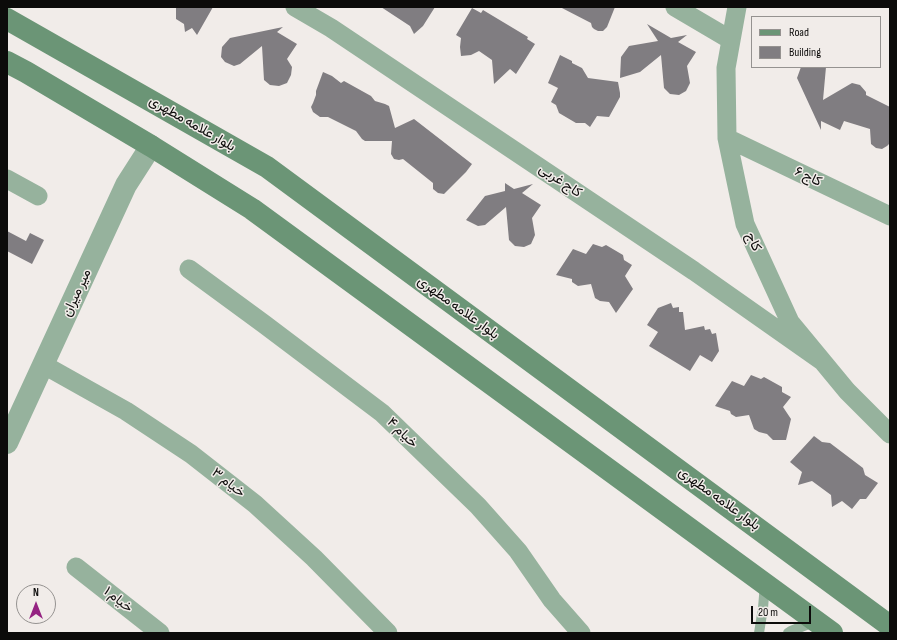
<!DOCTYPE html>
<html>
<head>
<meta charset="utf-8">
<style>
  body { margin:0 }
  #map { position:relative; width:897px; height:640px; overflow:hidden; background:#f1ece9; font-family:"Sofia Sans Condensed",sans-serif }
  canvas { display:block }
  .frame { position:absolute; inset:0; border:8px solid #0c0b0a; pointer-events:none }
  .legend { position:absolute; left:751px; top:16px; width:130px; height:52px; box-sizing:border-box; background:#f1ece9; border:1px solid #959290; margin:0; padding:5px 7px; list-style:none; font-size:12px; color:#0c0b0a }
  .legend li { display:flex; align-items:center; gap:8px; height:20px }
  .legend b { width:20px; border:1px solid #959290 }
  .north { position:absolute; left:16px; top:584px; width:40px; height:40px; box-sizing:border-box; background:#f1ece9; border:1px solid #959290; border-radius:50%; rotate:0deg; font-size:11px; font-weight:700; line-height:16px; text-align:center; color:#0c0b0a }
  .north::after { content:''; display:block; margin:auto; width:14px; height:18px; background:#952382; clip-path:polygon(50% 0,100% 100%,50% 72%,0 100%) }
  .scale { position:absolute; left:751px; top:606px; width:60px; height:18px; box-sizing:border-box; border:2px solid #0c0b0a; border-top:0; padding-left:5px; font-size:12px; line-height:14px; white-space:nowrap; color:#0c0b0a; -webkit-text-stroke:3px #f1ece9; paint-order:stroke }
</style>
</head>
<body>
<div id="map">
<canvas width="897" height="640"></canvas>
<div class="frame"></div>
<ul class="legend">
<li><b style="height:5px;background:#6b9576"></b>Road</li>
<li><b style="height:11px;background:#807d81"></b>Building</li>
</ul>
<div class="north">N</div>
<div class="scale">20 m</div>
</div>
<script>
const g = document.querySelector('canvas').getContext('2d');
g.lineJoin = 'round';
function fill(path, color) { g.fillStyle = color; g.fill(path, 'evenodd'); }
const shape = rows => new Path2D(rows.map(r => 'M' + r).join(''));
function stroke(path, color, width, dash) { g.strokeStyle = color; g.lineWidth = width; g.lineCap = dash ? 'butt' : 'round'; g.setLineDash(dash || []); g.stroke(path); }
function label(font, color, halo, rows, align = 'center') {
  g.font = font + ' "Sofia Sans Condensed",Vazirmatn,sans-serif'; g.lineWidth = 3; g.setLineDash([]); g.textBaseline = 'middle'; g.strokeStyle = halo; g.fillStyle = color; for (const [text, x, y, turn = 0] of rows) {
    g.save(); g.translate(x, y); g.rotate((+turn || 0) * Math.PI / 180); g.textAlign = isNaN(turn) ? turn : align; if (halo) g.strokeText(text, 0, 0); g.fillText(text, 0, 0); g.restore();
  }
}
fill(shape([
  [176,7,213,7,197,35,192,28,185,32,184,24,176,19],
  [381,7,435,7,423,26,414,34,410,26],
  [560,7,615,7,607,27,603,31,598,31,594,29,592,27,591,23],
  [472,8,481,13,483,10,528,37,527,39,535,44,516,74,510,69,494,84,492,60,479,51,471,55,461,56,460,47,461,38,456,35],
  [647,24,671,38,687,35,678,42,696,52,687,66,690,83,686,91,679,95,670,94,664,88,661,55,640,72,620,78,621,57,629,46,658,41],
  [283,27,277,32,297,44,287,59,292,67,291,75,287,83,279,86,270,85,264,80,262,46,240,64,234,66,225,62,221,57,222,47,230,38],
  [560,55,572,61,572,63,582,68,588,78,618,82,620,93,620,97,609,117,597,116,590,127,585,123,576,123,559,113,556,105,551,102,558,88,548,83],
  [801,67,826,67,823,100,852,83,860,85,866,92,866,95,890,107,890,143,887,146,882,149,876,148,871,144,870,129,844,121,840,130,821,121,821,130,797,78],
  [323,72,332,76,341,83,344,81,371,96,375,101,385,104,389,106,395,128,414,119,454,150,472,164,466,172,444,194,438,193,433,189,433,183,403,159,399,160,394,159,391,154,392,141,365,141,362,139,356,131,328,117,320,117,313,112,311,107,313,103,316,95,316,91],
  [505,183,514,189,533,184,522,193,541,205,532,218,535,235,531,244,524,247,515,246,509,240,506,207,485,225,478,226,466,220,485,196,505,191],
  [7,231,26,241,30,233,44,240,32,264,7,251],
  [593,244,602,247,606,245,623,255,624,260,632,265,625,276,633,289,616,313,609,302,600,301,595,298,591,284,578,286,572,282,572,279,556,275,573,249,586,254],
  [671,303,673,308,679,307,679,312,683,312,685,330,704,326,705,330,710,329,712,334,716,333,719,351,712,362,700,355,690,371,649,346,658,332,647,325,658,308],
  [751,375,761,379,764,377,782,387,782,392,791,397,783,407,791,419,786,440,773,440,767,434,759,432,754,429,749,415,736,417,731,414,730,411,715,406,732,381,744,386],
  [814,436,822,442,830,443,863,468,865,475,878,483,866,499,860,499,852,509,842,501,832,507,831,495,812,481,798,485,802,472,790,462]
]), '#807d81');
stroke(shape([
  [759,633,763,608,765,584],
  [788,633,791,631,816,621]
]), '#96b29d', 10);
stroke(shape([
  [295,7,331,28,694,271,822,361],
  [675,7,731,40],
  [737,7,726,68,727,138,745,224,790,322,847,391,890,434],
  [727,138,890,216],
  [7,179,38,196],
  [189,269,264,324,382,413,478,506,518,551,552,600,581,633],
  [44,365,126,411,191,454,255,504,314,558,388,633],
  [76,567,160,633]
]), '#96b29d', 19);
stroke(shape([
  [7,443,126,185,151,146]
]), '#96b29d', 22);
stroke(shape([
  [7,19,267,167,890,626],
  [7,62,26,72,151,146,252,209,832,633]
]), '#6b9576', 22);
label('14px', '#0c0b0a', '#f1ece9', [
  ["بلوار علامه مطهری",192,124,30],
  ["کاج ۶",808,177,26],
  ["کاج غربی",560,181,34],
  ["کاج",753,242,65],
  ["میر میران",77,293,-65],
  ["بلوار علامه مطهری",458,308,36],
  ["خیام ۴",402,433,44],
  ["خیام ۳",228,483,38],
  ["بلوار علامه مطهری",719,499,36],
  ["خیام ۱",118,600,38]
]);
</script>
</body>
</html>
